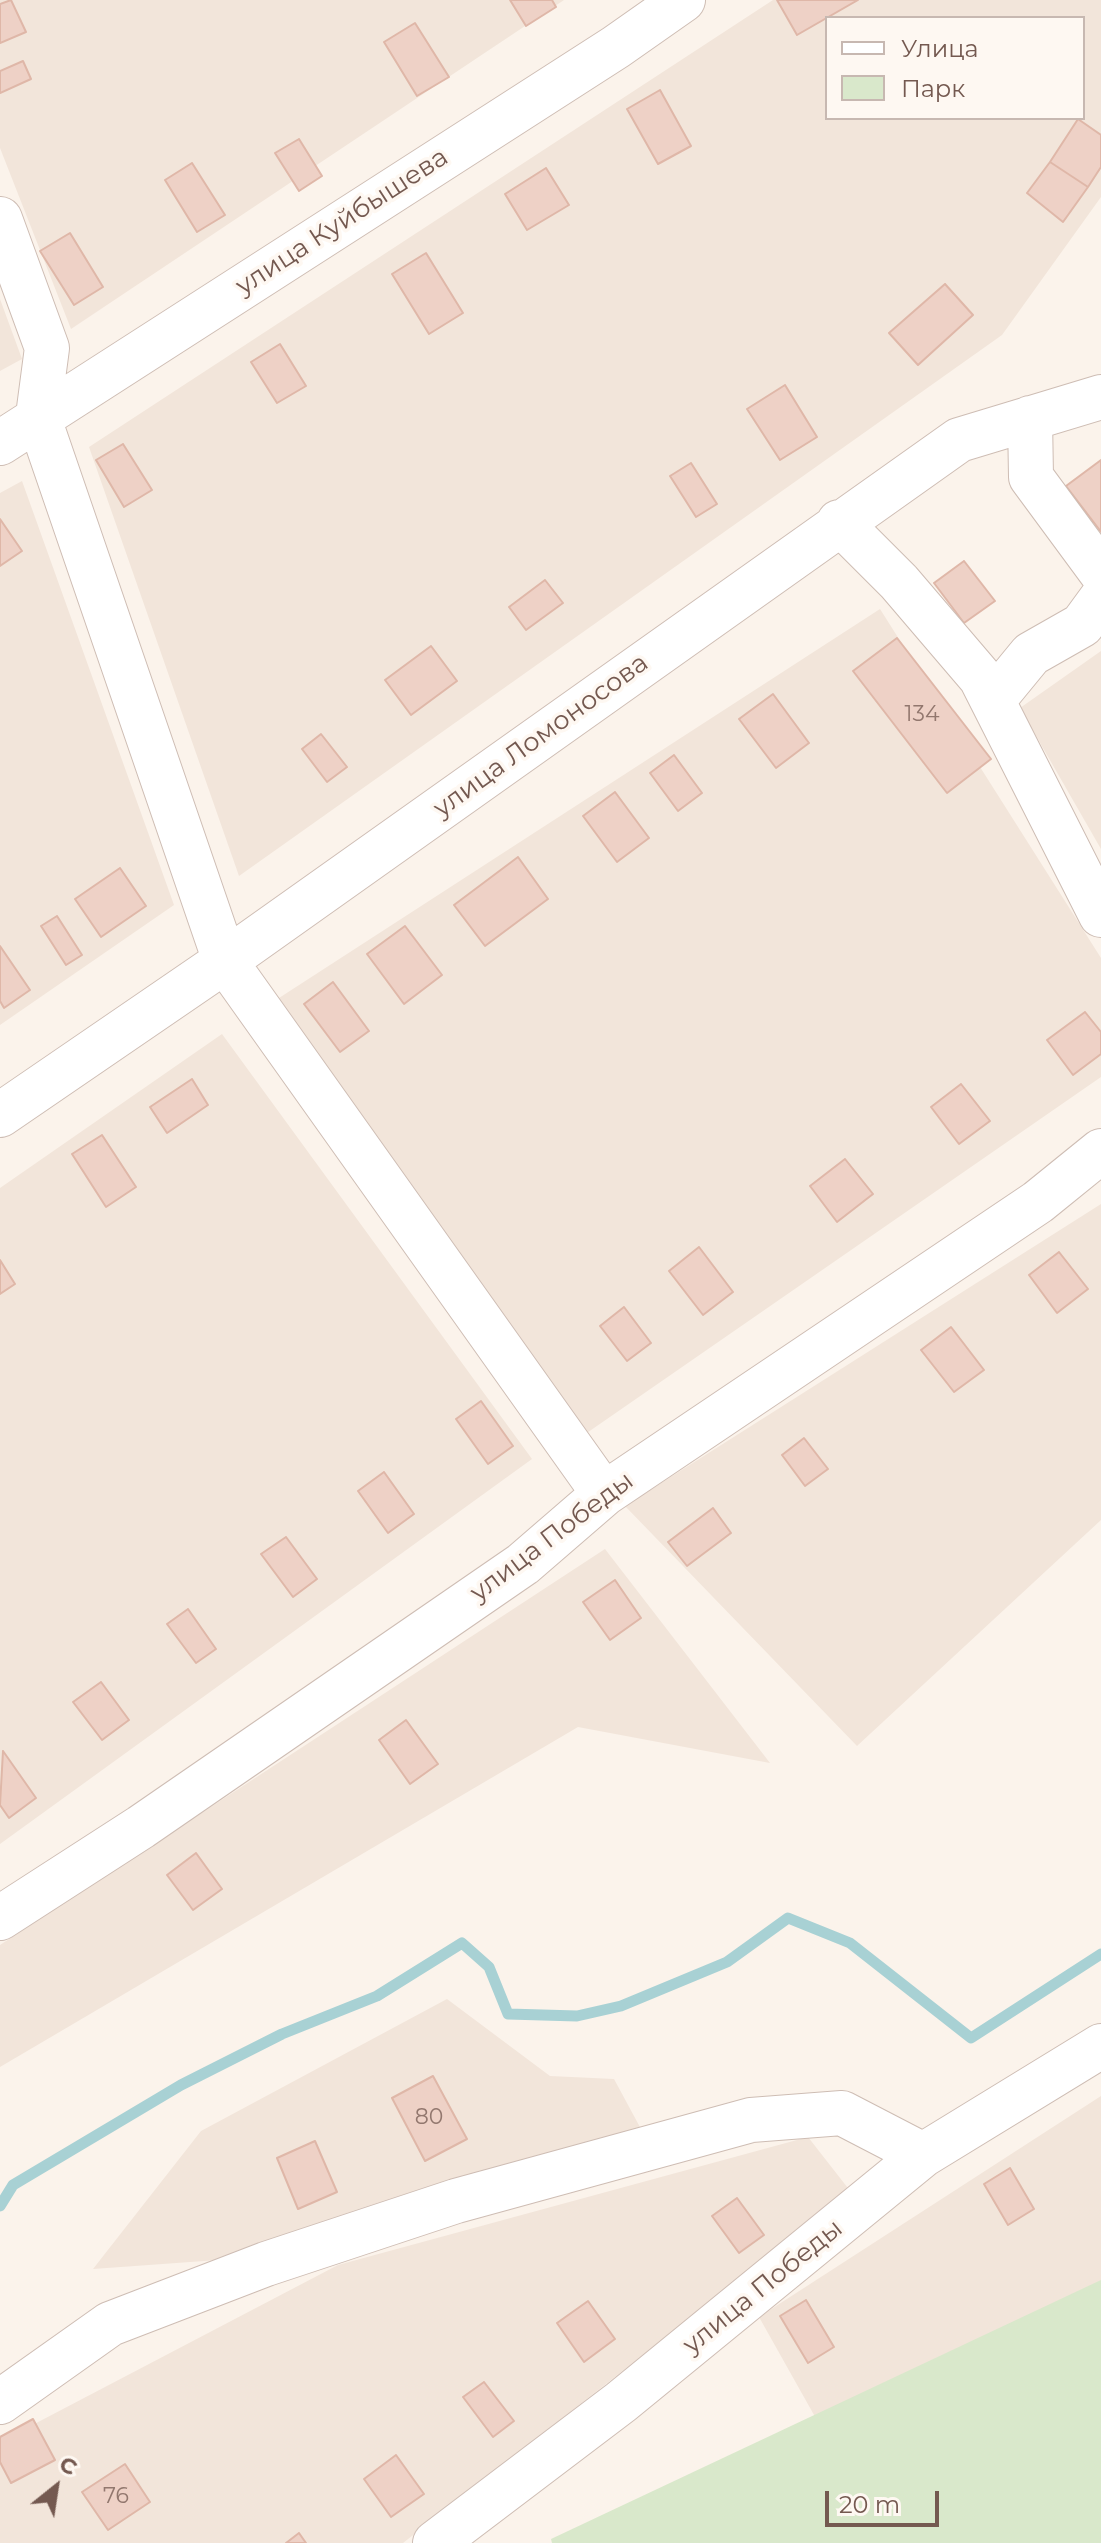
<!DOCTYPE html>
<html>
<head>
<meta charset="utf-8">
<style>
  body { margin:0 }
  #map { position:relative; width:1101px; height:2543px; overflow:hidden; background:#fbf3eb; font-family:Montserrat,sans-serif }
  canvas { display:block }
  .legend { position:absolute; left:825px; top:16px; width:260px; height:104px; box-sizing:border-box; background:#fef8f2; border:2px solid #c7b8b1; margin:0; padding:10px 14px; list-style:none; font-size:24px; color:#745950 }
  .legend li { display:flex; align-items:center; gap:16px; height:40px }
  .legend b { width:40px; border:2px solid #c7b8b1 }
  .north { position:absolute; left:16px; top:2447px; width:80px; height:80px; -webkit-text-stroke:6px #fef8f2; paint-order:stroke; rotate:30deg; font-size:22px; font-weight:700; line-height:32px; text-align:center; color:#745950 }
  .north::after { content:''; display:block; margin:auto; width:28px; height:36px; background:#745950; clip-path:polygon(50% 0,100% 100%,50% 72%,0 100%) }
  .scale { position:absolute; left:825px; top:2491px; width:114px; height:36px; box-sizing:border-box; border:4px solid #745950; border-top:0; padding-left:10px; font-size:24px; line-height:28px; white-space:nowrap; color:#745950; -webkit-text-stroke:6px #fef8f2; paint-order:stroke }
</style>
</head>
<body>
<div id="map">
<canvas width="1101" height="2543"></canvas>
<ul class="legend">
<li><b style="height:10px;background:#fff"></b>Улица</li>
<li><b style="height:22px;background:#d9e8cb"></b>Парк</li>
</ul>
<div class="north">С</div>
<div class="scale">20 m</div>
</div>
<script>
const g = document.querySelector('canvas').getContext('2d');
g.lineJoin = 'round';
function fill(path, color) { g.fillStyle = color; g.fill(path, 'evenodd'); }
const shape = rows => new Path2D(rows.map(r => 'M' + r).join(''));
function stroke(path, color, width, dash) { g.strokeStyle = color; g.lineWidth = width; g.lineCap = dash ? 'butt' : 'round'; g.setLineDash(dash || []); g.stroke(path); }
function label(font, color, halo, rows, align = 'center') {
  g.font = font + ' Montserrat,sans-serif'; g.lineWidth = 7; g.setLineDash([]); g.textBaseline = 'middle'; g.strokeStyle = halo; g.fillStyle = color; for (const [text, x, y, turn = 0] of rows) {
    g.save(); g.translate(x, y); g.rotate((+turn || 0) * Math.PI / 180); g.textAlign = isNaN(turn) ? turn : align; if (halo) g.strokeText(text, 0, 0); g.fillText(text, 0, 0); g.restore();
  }
}
fill(shape([
  [0,0,564,0,71,329,0,148],
  [773,0,1101,0,1101,197,1002,335,239,876,89,447],
  [827,18,1083,18,1083,118,827,118],
  [0,299,22,359,0,371],
  [22,481,174,905,0,1025,0,493],
  [880,609,1101,958,1101,1077,581,1437,279,998],
  [1101,651,1101,849,1020,708],
  [222,1034,532,1459,0,1844,0,1188],
  [1101,1204,1101,1520,857,1746,625,1506],
  [605,1549,770,1763,578,1727,0,2067,0,1945],
  [447,1999,550,2076,614,2079,641,2129,246,2258,93,2269,201,2131],
  [1101,2096,1101,2287,832,2447,759,2317],
  [808,2137,851,2192,403,2543,0,2543,0,2442,338,2265]
]), '#f2e5da');
fill(shape([
  [1101,2280,1101,2543,552,2543,551,2539]
]), '#d9e8cb');
stroke(shape([
  [0,2206,13,2185,181,2085,282,2034,377,1996,462,1943,489,1967,508,2014,577,2016,621,2006,727,1962,788,1918,850,1943,971,2038,1101,1954]
]), '#a8d1d4', 11);
const building = shape([
  [11,0,26,32,0,43,0,4,11,0],
  [510,0,552,0,556,7,526,26,510,0],
  [777,0,858,0,797,35,777,0],
  [415,23,449,77,417,96,384,42,415,23],
  [23,61,31,79,0,93,0,71,23,61],
  [660,90,691,146,658,164,627,109,660,90],
  [1078,119,1101,135,1101,167,1088,187,1050,162,1078,119],
  [299,139,322,176,299,191,275,153,299,139],
  [1050,162,1088,187,1063,222,1027,193,1050,162],
  [192,163,225,215,197,232,165,180,192,163],
  [546,168,569,205,527,230,505,194,546,168],
  [70,233,103,287,74,305,40,251,70,233],
  [426,253,463,313,429,334,392,274,426,253],
  [945,284,973,315,918,365,889,333,945,284],
  [280,344,306,386,277,403,251,362,280,344],
  [785,385,817,437,780,460,747,409,785,385],
  [123,444,152,490,124,507,96,460,123,444],
  [1101,460,1101,532,1066,486,1101,460],
  [691,463,717,504,696,517,670,476,691,463],
  [0,519,22,551,0,566,0,519],
  [964,561,995,601,964,623,934,583,964,561],
  [545,580,563,603,526,630,509,607,545,580],
  [897,638,991,759,947,793,853,671,897,638],
  [431,646,457,681,411,715,385,680,431,646],
  [773,694,809,743,776,768,739,719,773,694],
  [321,734,347,767,327,782,302,749,321,734],
  [674,755,702,793,678,811,650,773,674,755],
  [615,792,649,838,617,862,583,816,615,792],
  [518,857,548,899,485,946,454,905,518,857],
  [120,868,146,906,101,937,75,899,120,868],
  [57,916,82,955,66,965,41,926,57,916],
  [405,926,442,975,404,1004,367,954,405,926],
  [0,946,30,990,4,1008,0,1001,0,946],
  [333,982,369,1031,340,1052,304,1004,333,982],
  [1085,1012,1101,1032,1101,1054,1073,1075,1047,1040,1085,1012],
  [192,1079,208,1105,167,1133,150,1107,192,1079],
  [961,1084,990,1121,959,1144,931,1107,961,1084],
  [102,1135,136,1187,106,1207,72,1154,102,1135],
  [845,1159,873,1194,837,1222,810,1186,845,1159],
  [699,1247,733,1292,703,1315,669,1271,699,1247],
  [1059,1252,1088,1289,1057,1313,1029,1275,1059,1252],
  [0,1260,15,1284,0,1294,0,1260],
  [624,1307,651,1343,627,1361,600,1326,624,1307],
  [951,1327,984,1370,954,1392,921,1350,951,1327],
  [481,1401,513,1446,488,1464,456,1419,481,1401],
  [804,1438,828,1469,805,1486,782,1455,804,1438],
  [384,1472,414,1514,388,1533,358,1491,384,1472],
  [713,1508,731,1533,687,1566,668,1542,713,1508],
  [286,1537,317,1579,293,1597,261,1554,286,1537],
  [615,1580,641,1618,610,1640,583,1602,615,1580],
  [188,1609,216,1649,196,1663,167,1624,188,1609],
  [101,1682,129,1720,102,1740,73,1702,101,1682],
  [406,1720,438,1764,410,1784,379,1740,406,1720],
  [3,1751,36,1798,9,1818,0,1805,3,1751],
  [196,1853,222,1889,193,1910,167,1875,196,1853],
  [433,2076,467,2139,425,2161,392,2098,433,2076],
  [315,2141,337,2192,298,2209,277,2158,315,2141],
  [1010,2168,1034,2209,1008,2225,984,2184,1010,2168],
  [737,2198,764,2235,739,2253,712,2216,737,2198],
  [806,2300,834,2347,808,2363,780,2316,806,2300],
  [588,2301,615,2339,584,2362,557,2323,588,2301],
  [484,2382,514,2421,493,2437,463,2397,484,2382],
  [33,2419,55,2460,11,2483,0,2462,0,2437,33,2419],
  [396,2455,424,2494,391,2517,364,2479,396,2455],
  [125,2464,150,2502,108,2530,82,2492,125,2464],
  [299,2533,306,2543,286,2543,299,2533]
]);
fill(building, '#eed1c6');
stroke(building, '#dfb7a8', 2);
const minor = shape([
  [0,219,47,348,38,416,225,961,604,1494],
  [1030,418,1031,477,1101,572],
  [0,443,616,47,683,0],
  [839,522,899,582,981,678,1101,915],
  [994,699,1031,654,1082,625,1101,599],
  [0,1115,225,961,959,440,1101,397],
  [0,1918,141,1827,523,1564,604,1494,1038,1202,1101,1151],
  [0,2402,110,2324,266,2264,456,2201,751,2120,842,2113,923,2155],
  [435,2543,621,2402,923,2155,1101,2046]
]);
stroke(minor, '#cebdb4', 46);
stroke(minor, '#fff', 44);
label('22px', '#92776e', null, [
  ["134",922,715],
  ["80",429,2118],
  ["76",116,2497]
]);
label('26px', '#745950', '#fef8f2', [
  ["улица Куйбышева",342,222,-33],
  ["улица Ломоносова",541,736,-36],
  ["улица Победы",552,1537,-37],
  ["улица Победы",763,2287,-39]
]);
</script>
</body>
</html>
